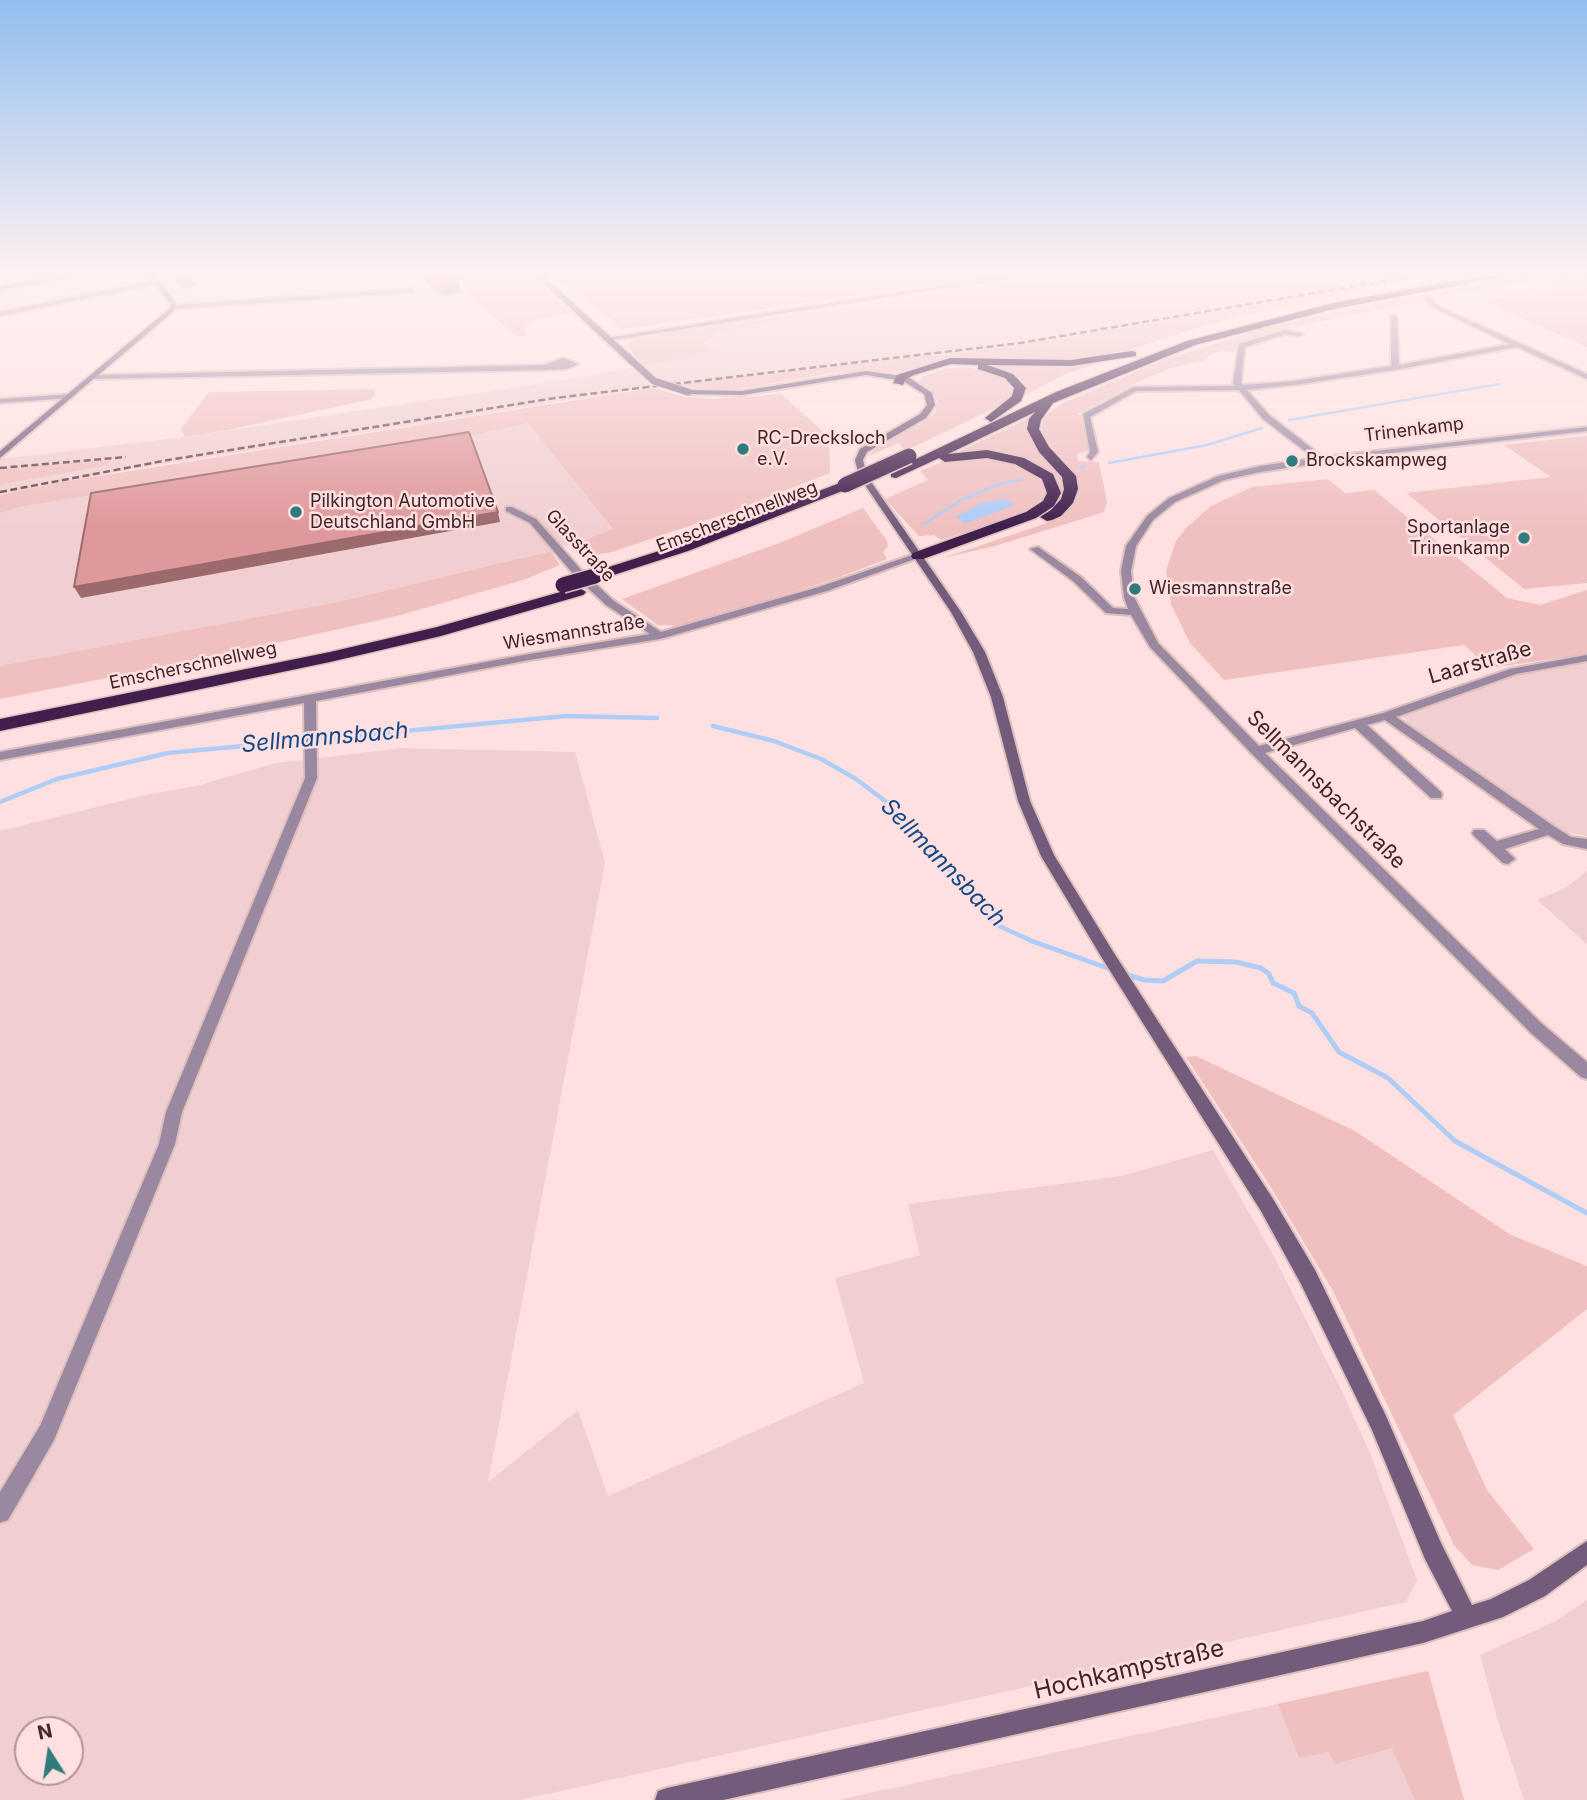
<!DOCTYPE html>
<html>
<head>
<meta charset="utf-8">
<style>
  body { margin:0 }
  #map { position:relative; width:1587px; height:1800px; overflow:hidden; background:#ffe0e0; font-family:Inter,sans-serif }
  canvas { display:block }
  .north { position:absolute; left:14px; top:1716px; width:70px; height:70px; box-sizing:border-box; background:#ffe0e0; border:2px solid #b29495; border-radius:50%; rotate:348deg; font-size:19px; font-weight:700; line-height:28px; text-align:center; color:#3f2325 }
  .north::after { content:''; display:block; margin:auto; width:24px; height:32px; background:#327b7c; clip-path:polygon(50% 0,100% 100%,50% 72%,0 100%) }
</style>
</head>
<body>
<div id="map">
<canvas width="1587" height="1800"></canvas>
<div class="north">N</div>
</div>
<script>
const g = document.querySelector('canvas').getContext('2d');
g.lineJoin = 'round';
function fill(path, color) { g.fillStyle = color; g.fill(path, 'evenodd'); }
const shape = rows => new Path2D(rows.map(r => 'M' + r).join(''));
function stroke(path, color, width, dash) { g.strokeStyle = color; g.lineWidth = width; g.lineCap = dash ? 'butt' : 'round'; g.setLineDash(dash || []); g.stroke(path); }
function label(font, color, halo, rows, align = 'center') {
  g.font = font + ' Inter,sans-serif'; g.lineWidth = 5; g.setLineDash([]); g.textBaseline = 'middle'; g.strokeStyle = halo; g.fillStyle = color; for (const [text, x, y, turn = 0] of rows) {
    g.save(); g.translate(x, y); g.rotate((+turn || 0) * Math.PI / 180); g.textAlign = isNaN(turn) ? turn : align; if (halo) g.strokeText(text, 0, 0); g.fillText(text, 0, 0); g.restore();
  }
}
fill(shape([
  [1056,275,1432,275,1014,347,632,390,120,471,0,495,0,485,109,465,111,461,0,469,0,459,185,437,589,376,712,352,704,343,718,333,859,304],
  [528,423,614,530,551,551,342,601,0,667,0,513,19,507,484,433],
  [1587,661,1587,836,1565,832,1408,723,1403,716,1404,713,1503,678],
  [403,748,575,752,605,863,488,1482,578,1410,608,1496,864,1383,835,1278,920,1255,908,1204,1121,1176,1213,1150,1270,1249,1341,1389,1370,1453,1417,1580,1406,1602,521,1800,0,1800,0,831,141,796,200,785,276,763],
  [28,1730,70,1730,70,1772,28,1772],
  [1587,871,1587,944,1537,900,1567,887],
  [1587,1600,1587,1800,1524,1800,1498,1721,1480,1655,1552,1623],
  [1428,1671,1464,1800,838,1800]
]), '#f1cfd0');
fill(shape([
  [457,275,531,275,573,313,534,320,524,328,527,335,517,337,477,302],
  [553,275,1000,275,623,329],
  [1529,275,1561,275,1444,296,1282,330,1247,340,1238,346,1234,352,1220,351,1208,356,1205,361,1173,367,1140,381,1078,414,1081,416,1088,451,1077,454,1078,461,1099,462,1107,502,1104,512,995,546,943,558,1053,521,1074,504,1079,488,1076,478,1041,433,1043,418,1061,404,1163,360,1260,329,1356,307],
  [1569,275,1587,275,1587,347,1483,301,1506,297,1501,294,1510,292,1555,288,1548,279],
  [1361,287,1365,289,1223,320,1113,355,1067,361,954,358,899,372,840,372,727,391,674,385,1014,346],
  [845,307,718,333,704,343,713,352,643,366,626,345,634,340,651,336],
  [965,362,1077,364,1102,362,1066,374,1023,396,1023,384,1010,373,984,365,950,364],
  [966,367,1001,374,1014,384,1016,392,999,406,905,451,899,443,868,456,883,441,921,424,935,413,938,402,931,391,920,382,922,377,944,369],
  [652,388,685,397,712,399,781,394,829,437,830,473,728,513,612,552,582,557,569,546,613,529,528,423,484,433,19,507,0,513,0,495,55,483],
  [376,389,372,399,228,430,185,437,181,429,209,392],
  [1031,417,1028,431,1030,438,1057,468,1065,484,1062,499,1048,513,1032,519,1051,508,1059,493,1020,459,956,453],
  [1587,436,1587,583,1524,589,1406,493,1551,477,1504,445],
  [977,456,1014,462,1042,478,1047,488,1047,499,1021,515,941,540,934,535,919,536,885,499,928,480,920,471,950,459],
  [111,460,109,465,0,485,0,469],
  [1328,479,1345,493,1374,490,1507,598,1540,605,1587,590,1587,654,1490,668,1464,645,1224,680,1190,643,1171,604,1166,571,1176,541,1186,528,1211,506,1252,487],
  [863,508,887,541,888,546,883,552,887,559,829,581,684,626,658,625,622,599,782,542],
  [551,551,560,565,523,580,397,616,223,655,0,699,0,666,342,601],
  [1196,1056,1355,1131,1511,1235,1587,1266,1587,1309,1453,1415,1487,1490,1534,1549,1498,1570,1472,1565,1454,1545,1333,1291,1267,1181,1186,1057],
  [1428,1671,1464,1800,1415,1800,1392,1748,1335,1764,1329,1752,1299,1758,1278,1704]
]), '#f0c0c1');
fill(shape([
  [1003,499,1013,502,1012,506,969,522,964,523,956,517,981,503]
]), '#afcdf7');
stroke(shape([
  [1289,420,1499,384],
  [1109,463,1207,445,1262,428],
  [1081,468,1085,467],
  [924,524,961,500,999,484,1023,479]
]), '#afcdf7', 2.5);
stroke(shape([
  [713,726,774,741,821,759,856,779,893,807,997,925,1034,942],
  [0,802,57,779,168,753,566,716,657,718]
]), '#afcdf7', 4.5);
stroke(shape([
  [1029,940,1113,970],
  [1125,974,1144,980,1163,981,1197,961,1236,962,1261,968,1269,974,1273,983,1294,993,1299,1006,1312,1013,1339,1052,1388,1078,1455,1141,1587,1213]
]), '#afcdf7', 5);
const street = shape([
  [1009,275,1027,275,606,341,602,339,1009,275],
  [155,281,157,284,0,316,0,312,155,281],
  [412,289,414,292,175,309,172,307,175,305,412,289],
  [1428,297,1438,306,1587,374,1587,379,1517,347,1395,370,1294,385,1247,390,1269,415,1323,457,1587,427,1587,431,1374,455,1260,472,1224,480,1175,502,1153,520,1136,546,1131,571,1134,597,1158,643,1259,746,1383,713,1510,669,1587,655,1587,661,1516,674,1396,717,1555,827,1571,837,1587,839,1587,849,1563,844,1548,835,1505,849,1515,859,1508,864,1503,863,1474,836,1472,833,1474,830,1484,830,1497,841,1539,829,1385,720,1367,725,1441,792,1442,795,1441,798,1431,798,1355,728,1265,753,1541,1023,1587,1062,1587,1079,1581,1077,1531,1033,1252,754,1150,647,1131,615,1106,613,1073,581,1030,549,1038,547,1081,577,1113,608,1128,609,1124,597,1121,571,1126,546,1147,516,1169,498,1218,476,1260,466,1314,458,1263,419,1239,390,1136,391,1090,417,1098,452,1091,460,1087,457,1090,452,1083,414,1134,387,1235,386,1233,383,1239,344,1285,330,1303,334,1299,336,1285,334,1245,347,1241,383,1243,385,1294,381,1391,366,1391,316,1394,314,1397,316,1399,365,1510,344,1434,308,1425,299,1428,297],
  [563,358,578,364,567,369,545,370,93,379,89,377,93,375,544,365,563,358],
  [73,394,74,396,70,398,0,403,0,399,73,394],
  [506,507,512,507,536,519,583,572,614,601,661,632,819,587,915,554,923,556,827,591,660,639,529,660,316,701,317,778,182,1112,175,1144,54,1440,8,1520,0,1523,0,1492,40,1426,159,1144,166,1112,305,778,304,703,0,760,0,752,529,654,650,634,606,605,575,576,530,523,506,511,506,507]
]);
const secondary = shape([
  [66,275,83,275,0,290,0,286,66,275],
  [147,275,154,275,176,303,174,311,0,458,0,451,169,309,171,304,147,275],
  [535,275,542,275,635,359,635,363,629,363,535,275],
  [866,371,908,377,932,393,935,405,926,418,867,452,863,460,867,476,961,612,985,652,1003,697,1030,801,1054,855,1112,950,1273,1199,1315,1270,1386,1416,1441,1543,1472,1605,1491,1599,1529,1580,1587,1541,1587,1565,1545,1596,1503,1617,1423,1643,723,1800,655,1800,658,1791,667,1788,1423,1621,1452,1611,1425,1559,1372,1430,1301,1284,1261,1211,1102,958,1041,856,1018,801,991,697,973,652,951,612,859,476,855,460,860,449,920,414,927,405,924,394,903,381,866,375,742,395,688,394,684,392,688,390,742,391,866,371]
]);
const highway = shape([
  [1487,275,1511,275,1334,309,1195,345,1053,403,1041,420,1039,429,1049,447,1076,476,1078,489,1073,503,1061,516,1052,520,1047,521,1040,517,1051,510,1061,499,1064,489,1062,477,1039,452,1027,429,1029,419,1035,412,948,454,987,450,1024,458,1053,474,1061,493,1054,506,1036,518,923,559,913,559,911,556,913,553,1026,512,1043,501,1047,493,1042,479,1015,464,987,458,945,462,939,458,896,478,891,477,891,471,1056,392,1187,341,1333,303,1487,275],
  [1132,351,1136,352,1136,356,1071,366,987,365,1013,374,1026,388,1021,401,991,422,985,418,1012,396,1014,388,1005,378,978,369,978,365,951,364,914,375,906,379,903,385,893,383,897,375,950,358,1071,360,1132,351],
  [845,481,852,485,850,488,688,551,595,581,587,576,590,573,678,545,845,481],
  [578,587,586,592,583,595,441,636,330,662,0,731,0,719,330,652,437,627,578,587]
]);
stroke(street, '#dcbebe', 4);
stroke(secondary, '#dcbebe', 4);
stroke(highway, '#dcbebe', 3);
fill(street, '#9988a0');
fill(secondary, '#735b7c');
fill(highway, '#401f4c');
stroke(shape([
  [0,468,126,457],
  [0,492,168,460,555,398,1020,343,1421,275]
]), '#644749', 2.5, [7, 3.5]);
const secondaryBridge = shape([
  [632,361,654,381,688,392]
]);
const highwayBridge = shape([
  [845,485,909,456],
  [563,585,595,576]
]);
stroke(secondaryBridge, '#dcbebe', 9, []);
stroke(highwayBridge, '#dcbebe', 18, []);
stroke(secondaryBridge, '#735b7c', 7);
stroke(highwayBridge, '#401f4c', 15);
fill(shape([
  [171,275,189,275,194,281,197,286,183,289],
  [425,275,458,275,461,292,444,295,435,292,426,282]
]), '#c08385');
fill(shape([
  [458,275,461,292,444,295,440,278],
  [194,281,197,286,183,289,181,283],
  [498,512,500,522,81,598,74,587]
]), '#9c6a6c');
const building = shape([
  [174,275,189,275,194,281,181,283,174,275],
  [431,275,456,275,440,278,431,275],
  [469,432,498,512,74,587,91,493,469,432]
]);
fill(building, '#df989b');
stroke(building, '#9c6a6c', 2);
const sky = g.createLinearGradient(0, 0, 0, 527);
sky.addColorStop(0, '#91beee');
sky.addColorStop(0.52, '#fff1f1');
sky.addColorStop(1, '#fff1f100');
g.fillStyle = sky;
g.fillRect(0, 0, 1587, 527);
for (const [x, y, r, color] of [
  [743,449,7,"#327b7c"],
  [1292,461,7,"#327b7c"],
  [296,512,7,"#327b7c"],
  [1524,538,7,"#327b7c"],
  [1135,589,7,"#327b7c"]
]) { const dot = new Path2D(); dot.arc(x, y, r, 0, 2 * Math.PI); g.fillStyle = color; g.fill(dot); stroke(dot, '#ffe0e0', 2.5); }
label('18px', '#3f2325', '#ffe0e0', [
  ["Trinenkamp",1414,430,-7],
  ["Emscherschnellweg",737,517,-21],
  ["Glasstraße",580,546,47],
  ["Wiesmannstraße",574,633,-9],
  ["Emscherschnellweg",193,666,-12]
]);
label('18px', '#3f2325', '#ffe0e0', [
  ["RC-Drecksloch",757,439],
  ["e.V.",757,460],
  ["Brockskampweg",1306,461],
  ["Pilkington Automotive",310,502],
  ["Deutschland GmbH",310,523],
  ["Sportanlage",1510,528,"right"],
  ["Trinenkamp",1510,549,"right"],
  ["Wiesmannstraße",1149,589]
], 'left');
label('21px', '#3f2325', '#ffe0e0', [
  ["Laarstraße",1480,663,-16],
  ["Sellmannsbachstraße",1326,790,45]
]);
label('italic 23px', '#154786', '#ffe0e0', [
  ["Sellmannsbach",325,738,-5],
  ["Sellmannsbach",943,863,46]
]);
label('24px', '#3f2325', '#ffe0e0', [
  ["Hochkampstraße",1129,1670,-13]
]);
</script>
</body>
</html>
